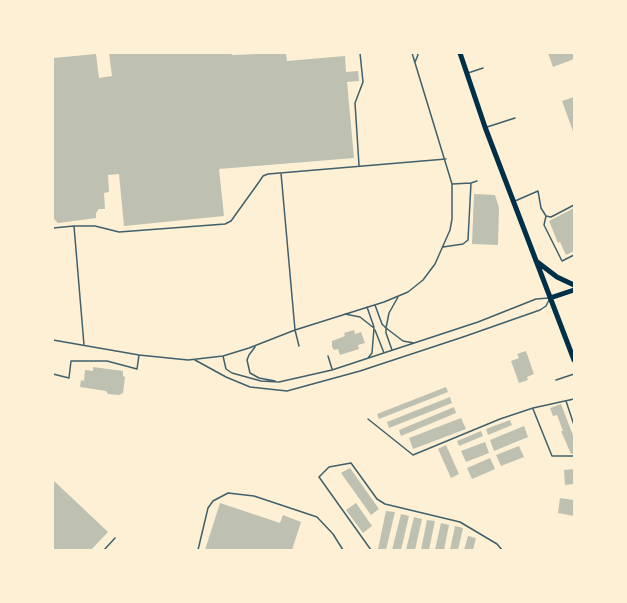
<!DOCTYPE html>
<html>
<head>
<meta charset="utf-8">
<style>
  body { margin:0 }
  #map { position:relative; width:627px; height:603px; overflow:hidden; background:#fdf0d5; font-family:"Fira Sans",sans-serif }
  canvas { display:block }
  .frame { position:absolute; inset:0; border:54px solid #fdf0d5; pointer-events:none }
</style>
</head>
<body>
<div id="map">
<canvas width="627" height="603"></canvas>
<div class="frame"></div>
</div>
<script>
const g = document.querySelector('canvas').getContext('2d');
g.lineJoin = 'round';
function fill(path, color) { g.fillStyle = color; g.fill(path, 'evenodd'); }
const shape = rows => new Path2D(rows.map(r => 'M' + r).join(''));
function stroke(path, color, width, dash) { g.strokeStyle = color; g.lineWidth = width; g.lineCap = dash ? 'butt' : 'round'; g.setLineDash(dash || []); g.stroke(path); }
fill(shape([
  [109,53,231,53,232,55,286,53,287,61,345,56,346,72,358,71,359,81,347,82,354,158,219,169,224,216,124,226,119,174,108,175,109,192,104,193,105,209,99,209,96,213,96,218,58,223,53,218,53,58,96,54,99,78,112,76],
  [548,53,574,53,574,59,553,67],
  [574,97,574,134,562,101],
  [474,194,495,195,499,208,498,245,472,244],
  [574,208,574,251,566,255,560,242,558,243,549,221],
  [354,330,355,334,361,332,365,343,358,345,359,349,340,355,338,349,334,350,332,347,332,341,345,336,344,333],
  [526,351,534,374,527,377,528,380,519,383,511,361,519,358,517,354],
  [93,367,123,371,123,376,125,377,123,393,119,395,108,394,106,391,80,387,81,380,84,381,85,370,93,371],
  [446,387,448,392,379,419,377,414],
  [450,397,452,403,389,428,387,422],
  [561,404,574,438,574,453,571,454,561,431,563,431,557,415,553,416,550,408],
  [454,407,456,413,401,436,399,430],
  [461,418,466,429,413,449,409,438],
  [510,420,512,425,488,435,486,429],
  [524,426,528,437,494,451,490,440],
  [481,431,483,436,459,446,457,441],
  [485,442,489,453,466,462,461,451],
  [446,445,459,474,451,478,438,449],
  [519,446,524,457,501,466,496,455],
  [490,458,495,469,472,479,467,468],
  [350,468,379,509,371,515,341,473],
  [574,469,574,484,565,485,564,470],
  [53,480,108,532,91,550,53,550],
  [560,498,574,500,574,516,558,513],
  [220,503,280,523,283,515,301,522,292,550,205,550],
  [356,503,372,526,363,533,346,510],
  [386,511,395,512,386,550,383,550,378,549],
  [401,514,409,516,401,550,392,550],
  [414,517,422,519,415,550,406,550],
  [427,520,435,521,429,550,421,550],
  [441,523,449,525,444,550,435,550],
  [455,526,463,528,458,550,450,550],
  [468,536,476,538,473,550,464,550]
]), '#bec0b2');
stroke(shape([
  [415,62,418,55,417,53],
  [468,73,483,68],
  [487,127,515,118],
  [359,165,355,103,363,82,360,53],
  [281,173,295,330,299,346],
  [452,184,471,183],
  [515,201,538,191,541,208,546,216],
  [546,216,544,225,562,261,574,255],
  [546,216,551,217,574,205],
  [74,226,95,226,119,232,225,224,231,221,259,182,263,176,268,174,446,159],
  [53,228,74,226,84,345],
  [443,247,463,244,468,240,471,183,477,181],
  [398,297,389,313,386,328,403,341,414,343],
  [375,305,382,324,386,328,386,333,392,350],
  [367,307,374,327],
  [345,314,360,317,374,328,372,353,368,358],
  [375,330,384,353],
  [53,340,139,355,188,360,223,356,249,348,295,330,384,302,408,292,423,280,435,264,450,230,452,219,452,184,412,53],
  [255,347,249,355,247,360,250,373,259,378,275,381],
  [223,356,226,369,232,373,261,381,279,382,332,370,478,322,536,299,549,298],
  [328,356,332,369],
  [195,360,226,377,250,387,287,391,360,371,463,337,540,310,546,306,549,300],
  [53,374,69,378,71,361,107,361,137,369,139,355],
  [556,380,574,374],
  [566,401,574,425],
  [533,409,552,456,574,456],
  [368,419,413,455,500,419,533,408,574,399],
  [104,550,115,538],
  [198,550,208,508,213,501,228,493,254,496,317,517,333,534,343,550],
  [371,550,319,477,329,467,351,463,377,499,385,504,460,522,497,544,502,550]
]), '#3f606c', 1.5);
stroke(shape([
  [460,53,485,127,574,360],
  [536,261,557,277,574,285],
  [550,298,574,290]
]), '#003049', 5);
</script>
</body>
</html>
